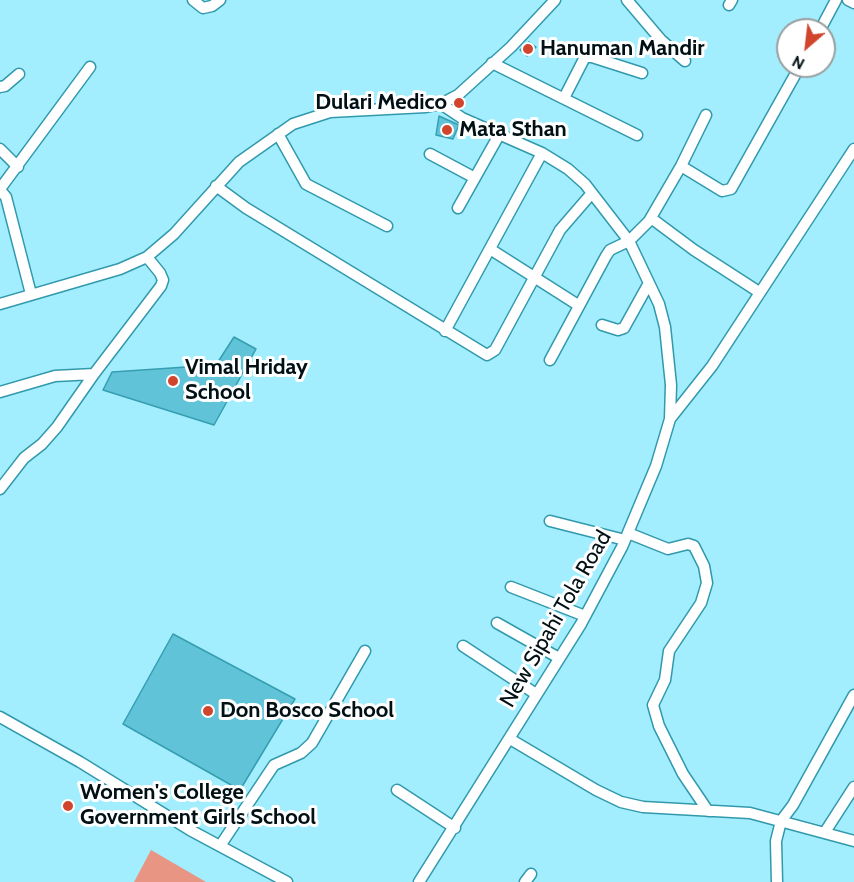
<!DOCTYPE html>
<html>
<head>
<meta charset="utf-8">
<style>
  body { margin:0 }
  #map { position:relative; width:854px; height:882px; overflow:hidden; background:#a3eefe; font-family:Cabin,sans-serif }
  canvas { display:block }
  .north { position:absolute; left:776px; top:18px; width:60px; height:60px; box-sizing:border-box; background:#fff; border:2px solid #999fa1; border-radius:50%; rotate:208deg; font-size:16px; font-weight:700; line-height:24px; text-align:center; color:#001014 }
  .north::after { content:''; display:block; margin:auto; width:21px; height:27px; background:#d1452d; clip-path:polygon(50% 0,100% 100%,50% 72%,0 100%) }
</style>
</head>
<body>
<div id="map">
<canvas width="854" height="882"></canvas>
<div class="north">N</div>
</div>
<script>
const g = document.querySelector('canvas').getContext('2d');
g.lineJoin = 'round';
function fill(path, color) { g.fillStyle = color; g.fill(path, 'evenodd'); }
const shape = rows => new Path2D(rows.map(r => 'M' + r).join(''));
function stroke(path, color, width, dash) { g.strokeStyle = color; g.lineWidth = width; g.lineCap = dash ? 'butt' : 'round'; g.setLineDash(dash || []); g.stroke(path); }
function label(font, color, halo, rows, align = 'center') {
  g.font = font + ' Cabin,sans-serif'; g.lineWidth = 6; g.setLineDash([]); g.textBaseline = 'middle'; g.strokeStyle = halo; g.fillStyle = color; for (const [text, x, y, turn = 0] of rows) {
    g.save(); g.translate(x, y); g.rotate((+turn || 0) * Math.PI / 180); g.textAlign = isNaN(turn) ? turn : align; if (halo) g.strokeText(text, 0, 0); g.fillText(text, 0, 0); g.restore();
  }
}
fill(shape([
  [151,850,206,882,134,882]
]), '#e89584');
const building = shape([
  [529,42,536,47,527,56,520,50,529,42],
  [439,116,459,125,453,139,436,135,439,116],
  [234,337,256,349,214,425,103,390,112,372,216,365,234,337],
  [173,634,295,699,240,790,123,724,173,634]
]);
fill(building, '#60c3d7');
stroke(building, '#369eb1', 1.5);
const minor = shape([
  [193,0,203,8,212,6,220,0],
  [627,0,661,40,685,61],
  [848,0,854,3],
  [729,5,732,0],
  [820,30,836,0],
  [492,63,637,135],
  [0,87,5,86,19,74],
  [564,98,585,57,592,57,642,73],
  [278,134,306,184,387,226],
  [0,149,18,167],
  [430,154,475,178],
  [681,166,722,191,731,189,800,66],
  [216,186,246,208,487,355,495,350,560,230,592,193],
  [0,189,90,67],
  [0,190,6,197,31,294],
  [458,208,499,135],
  [651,218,694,250,759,292],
  [490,249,578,305],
  [0,304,120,269,147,257,174,234,239,162,293,124,330,112,426,107,441,104,458,95,511,47,555,0],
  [602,325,618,330,624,328,649,283],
  [445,331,542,153],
  [550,360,606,256,610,250,629,241,649,221,681,166,706,115],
  [0,392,55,376,94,374],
  [670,419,712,366,854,149],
  [0,489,24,458,42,444,57,427,94,374,161,286,163,280,160,273,147,257],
  [550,521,625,540],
  [628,533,668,549,688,544,694,546,704,566,707,583,701,603,669,651,665,680,653,705,659,726,683,774,708,811],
  [511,587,585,616],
  [497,623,559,658],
  [463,646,536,694],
  [0,717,80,762,190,830,287,882],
  [510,739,596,790,621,802,643,807,750,813,854,841],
  [397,790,455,828],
  [825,832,854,787],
  [220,846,274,765,301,753,312,743,365,651],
  [419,882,581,624,622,547,656,466,670,419,671,385,665,327,659,304,629,241,585,184,568,169,542,153,462,118,441,104],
  [525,882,531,874],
  [777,882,776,841,781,821,793,805,854,695]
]);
stroke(minor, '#3199ac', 13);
stroke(minor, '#fff', 10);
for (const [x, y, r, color] of [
  [528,49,6,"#d1452d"],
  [459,103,6,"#d1452d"],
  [447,130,6,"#d1452d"],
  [173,381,6,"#d1452d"],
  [208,711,6,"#d1452d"],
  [68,806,6,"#d1452d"]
]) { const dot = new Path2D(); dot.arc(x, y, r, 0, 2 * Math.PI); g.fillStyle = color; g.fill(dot); stroke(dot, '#fff', 2); }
label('bold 22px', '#001014', '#fff', [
  ["Hanuman Mandir",540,49],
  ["Dulari Medico",447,103,"right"],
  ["Mata Sthan",459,130],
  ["Vimal Hriday",185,368],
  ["School",185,393],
  ["Don Bosco School",220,711],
  ["Women's College",80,793],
  ["Government Girls School",80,818]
], 'left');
label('22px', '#001014', '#fff', [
  ["New Sipahi Tola Road",556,619,-60]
]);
</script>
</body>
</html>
